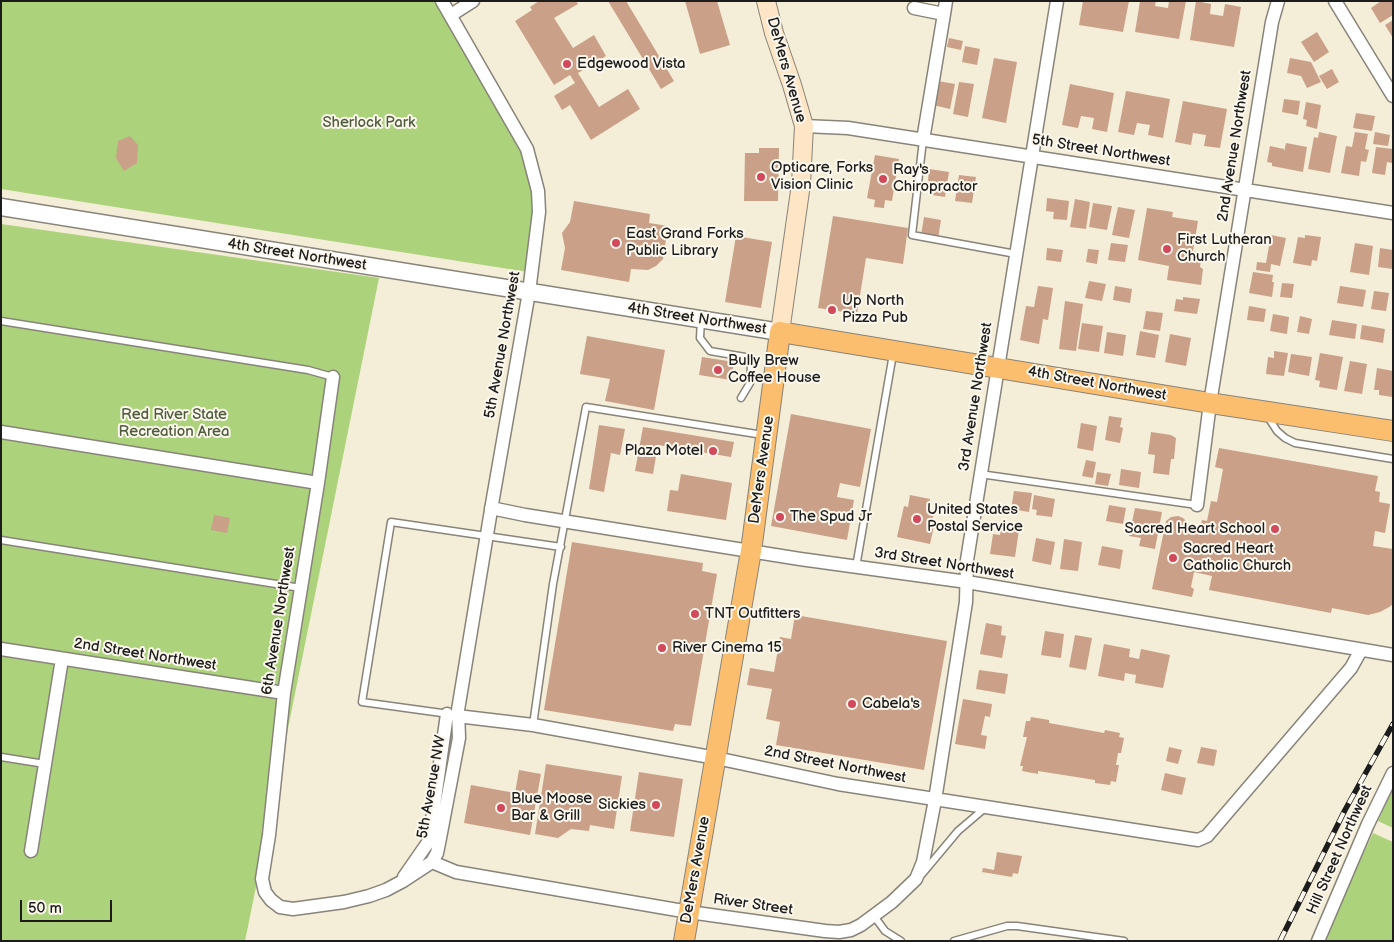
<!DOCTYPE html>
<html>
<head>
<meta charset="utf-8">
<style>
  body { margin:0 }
  #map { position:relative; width:1394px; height:942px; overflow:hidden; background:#f4edd7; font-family:"Balsamiq Sans",sans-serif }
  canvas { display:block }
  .frame { position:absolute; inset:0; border:2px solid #1c1c1c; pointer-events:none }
  .scale { position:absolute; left:20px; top:900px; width:92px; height:22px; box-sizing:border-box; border:2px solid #1c1c1c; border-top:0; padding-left:6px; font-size:15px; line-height:18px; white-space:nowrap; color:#1c1c1c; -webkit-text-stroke:4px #fbf7ec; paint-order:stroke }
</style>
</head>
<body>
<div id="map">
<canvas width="1394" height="942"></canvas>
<div class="frame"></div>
<div class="scale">50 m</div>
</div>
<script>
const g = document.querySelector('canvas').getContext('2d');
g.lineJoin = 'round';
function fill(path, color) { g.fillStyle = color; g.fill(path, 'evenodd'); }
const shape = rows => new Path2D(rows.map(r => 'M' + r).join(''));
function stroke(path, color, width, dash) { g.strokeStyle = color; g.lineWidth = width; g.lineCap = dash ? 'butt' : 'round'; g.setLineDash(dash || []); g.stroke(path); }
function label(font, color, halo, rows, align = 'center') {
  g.font = font + ' "Balsamiq Sans",sans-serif'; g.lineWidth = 4; g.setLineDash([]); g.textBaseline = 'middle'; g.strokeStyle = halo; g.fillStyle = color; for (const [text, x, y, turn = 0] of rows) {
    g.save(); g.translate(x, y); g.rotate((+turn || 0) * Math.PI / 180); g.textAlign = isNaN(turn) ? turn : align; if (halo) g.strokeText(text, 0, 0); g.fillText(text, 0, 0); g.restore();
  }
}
fill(shape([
  [1,1,438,1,527,149,538,191,528,272,1,189],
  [1,224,379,278,245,941,1,941],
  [1393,789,1393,828,1378,821],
  [1373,833,1393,842,1393,941,1322,941]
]), '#acd27b');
fill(shape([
  [539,1,576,1,578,4,554,18,573,48,594,35,606,56,578,73,599,107,628,89,640,109,591,140,570,105,562,110,554,96,575,83,570,75,554,85,515,21,532,10,530,7],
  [608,1,626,1,674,81,661,89],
  [685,1,717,1,730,45,700,54],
  [1083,1,1129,1,1123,32,1079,25],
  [1140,1,1156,1,1155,6,1168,8,1169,1,1186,1,1179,39,1135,32],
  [1196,1,1211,4,1210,14,1223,16,1225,4,1241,7,1234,47,1190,40],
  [1381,1,1393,1,1393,15,1380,23,1371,8],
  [1393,20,1393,38,1385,25],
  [1317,32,1329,52,1314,62,1301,42],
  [949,38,963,41,961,50,947,47],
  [965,46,980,49,977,65,962,62],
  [994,58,1017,62,1006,123,982,118],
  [1290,58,1311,62,1321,82,1307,88,1301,76,1287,73],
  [1332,69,1339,82,1327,89,1319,76],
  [938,81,955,84,950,109,933,105],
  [959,82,974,84,968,117,953,114],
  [1070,84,1114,93,1107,132,1092,129,1094,118,1081,116,1078,128,1062,125],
  [1126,91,1170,99,1163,138,1148,135,1150,125,1137,123,1134,135,1118,132],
  [1284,99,1300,101,1298,115,1282,112],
  [1183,101,1227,109,1220,148,1204,146,1206,135,1193,133,1191,145,1175,142],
  [1306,102,1321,105,1317,129,1306,126,1307,120,1303,119],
  [1356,113,1375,116,1372,131,1353,128],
  [1319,132,1337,136,1330,173,1308,169,1314,137,1318,138],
  [1355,132,1368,134,1365,149,1369,150,1366,162,1361,161,1359,176,1341,173,1346,146,1352,147],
  [1375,132,1390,135,1388,146,1373,144],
  [130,136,138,145,137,163,124,171,116,158,118,141],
  [1286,143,1307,147,1303,172,1272,166,1272,163,1267,162,1270,146,1284,149,1284,152],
  [1376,147,1393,149,1392,163,1387,162,1385,175,1372,173],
  [759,148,779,148,778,201,744,201,745,153,759,153],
  [875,155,899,159,892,201,885,200,884,208,874,207,875,200,867,198],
  [929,169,949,172,945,197,932,195,934,182,928,181],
  [959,175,976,177,972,203,955,201],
  [1047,198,1069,201,1067,220,1053,219,1054,212,1046,211],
  [1075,199,1090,202,1086,229,1070,227],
  [574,201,650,214,649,223,668,226,663,259,656,266,648,270,631,269,629,282,561,270,565,248,562,233,570,222],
  [1093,203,1112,206,1107,230,1089,227],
  [1118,207,1135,210,1129,238,1112,235],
  [1147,208,1173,212,1172,217,1198,221,1193,251,1202,253,1200,267,1203,269,1201,285,1167,280,1169,266,1138,260],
  [833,216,908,228,903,264,866,258,857,314,818,308],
  [924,217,941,220,938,239,921,235],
  [1271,235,1286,238,1280,266,1271,264,1270,272,1256,270,1257,262,1266,263],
  [1305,235,1321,237,1317,261,1312,260,1311,266,1293,263,1298,237,1305,238],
  [736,236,772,242,761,308,725,302],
  [1111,243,1128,245,1125,262,1108,260],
  [1355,243,1373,246,1369,275,1350,272],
  [1047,248,1063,250,1061,262,1046,260],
  [1380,248,1393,250,1393,269,1378,267],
  [1088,249,1099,250,1097,264,1086,262],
  [1253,272,1273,275,1272,282,1274,282,1272,297,1249,293],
  [1089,281,1106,284,1102,301,1085,298],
  [1282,283,1294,284,1292,298,1280,297],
  [1038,286,1053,288,1048,320,1043,319,1039,344,1020,340,1026,306,1034,307],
  [1115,286,1132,289,1130,303,1113,300],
  [1340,286,1366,290,1363,307,1337,303],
  [1374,291,1389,293,1386,311,1371,309],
  [1183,297,1200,299,1197,314,1174,311,1176,299,1183,300],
  [1065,301,1083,304,1076,351,1059,349],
  [1249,306,1266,309,1264,322,1247,320],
  [1146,311,1163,313,1160,331,1143,329],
  [1273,314,1289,317,1287,334,1270,331],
  [1300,316,1312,319,1309,334,1297,332],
  [1332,320,1357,324,1355,339,1329,335],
  [1082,323,1103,326,1099,352,1078,349],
  [1362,325,1385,329,1383,343,1360,339],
  [1140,331,1159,335,1155,358,1136,355],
  [1107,332,1126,335,1123,356,1104,353],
  [1170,334,1191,338,1186,366,1165,362],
  [587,336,665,350,654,410,605,401,610,379,580,374],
  [1274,351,1288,353,1284,376,1266,374,1268,357,1274,358],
  [1320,353,1343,357,1337,390,1319,387,1320,381,1315,380],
  [1291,354,1312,357,1309,376,1288,372],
  [702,357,734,362,731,380,699,375],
  [1350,361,1367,364,1362,394,1344,391],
  [1377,368,1393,371,1393,397,1379,395,1379,390,1374,390],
  [791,414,871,429,860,487,840,483,837,497,854,500,847,540,771,526],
  [1109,416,1122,418,1120,427,1123,428,1120,443,1105,440],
  [1081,423,1097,426,1093,451,1077,448],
  [599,425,625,429,620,455,611,453,604,492,589,489],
  [643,427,734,442,731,457,658,445,653,474,635,471],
  [1151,432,1171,435,1176,438,1174,459,1171,459,1169,475,1153,473,1155,455,1148,454],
  [1219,448,1378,476,1375,491,1380,492,1379,502,1390,504,1385,533,1375,531,1373,546,1393,549,1393,603,1391,606,1380,612,1368,615,1332,608,1331,613,1209,590,1212,576,1194,572,1191,587,1194,589,1192,597,1152,589,1166,521,1171,517,1178,516,1183,518,1190,525,1200,527,1202,520,1207,521,1211,501,1217,502,1223,469,1215,467],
  [1086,460,1096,462,1093,478,1082,476],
  [1121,469,1141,472,1139,488,1119,485],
  [1097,472,1111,474,1108,486,1095,484],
  [681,474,732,483,726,520,667,511,670,490,678,491],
  [1014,491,1032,493,1029,512,1011,509],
  [910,495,930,499,927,512,934,513,931,526,934,526,930,544,897,537,904,506,908,507],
  [1034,495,1055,499,1052,517,1036,515,1037,510,1032,509],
  [1109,505,1126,508,1123,524,1106,521],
  [1135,508,1162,512,1155,549,1139,546,1141,538,1129,536],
  [214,515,230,518,227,533,211,530],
  [1001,527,1019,530,1015,557,990,554,993,534,1000,535],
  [1036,538,1055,542,1051,565,1032,561],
  [1064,539,1082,542,1078,571,1060,569],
  [572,542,703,563,702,571,717,574,691,726,675,724,673,731,544,710],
  [1102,546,1123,550,1120,569,1098,565],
  [795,615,947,641,924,770,776,745,780,722,766,719,772,689,747,685,750,668,774,672,780,637,791,639],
  [986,623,1002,626,1001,635,1006,636,1002,658,980,654],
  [1045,631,1064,634,1061,658,1041,655],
  [1075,635,1092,638,1086,670,1069,667],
  [1104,644,1130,649,1129,657,1139,659,1141,649,1170,655,1163,688,1135,683,1136,675,1125,673,1124,681,1098,676],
  [979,670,1008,674,1005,694,976,689],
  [963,699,992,704,990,717,985,716,981,735,987,736,985,749,955,744],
  [1031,717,1049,720,1049,723,1104,733,1105,730,1120,733,1119,737,1124,738,1121,753,1118,753,1116,765,1119,765,1116,782,1111,781,1110,785,1095,783,1095,780,1038,771,1038,774,1022,771,1023,766,1020,766,1027,737,1023,737,1026,721,1030,721],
  [1169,747,1182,750,1178,764,1166,761],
  [1201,747,1217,750,1214,766,1197,763],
  [546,764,622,776,614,829,590,825,589,831,571,829,558,838,535,834],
  [519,770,541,774,530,835,464,823,471,785,515,793],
  [639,772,683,779,674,837,630,831],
  [1165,773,1186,778,1182,795,1161,790],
  [997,852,1022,856,1018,874,1013,873,1012,877,982,872,983,868,994,870]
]), '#caa188');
const service = shape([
  [923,140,912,235,1016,254],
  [701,319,700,338,710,351,745,357,751,366,750,383,741,398],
  [1,321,308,370,333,377],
  [1268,417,1277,431,1285,438,1295,443,1393,459],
  [980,474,1197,505],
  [1,540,301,588],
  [856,567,893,354],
  [449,714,362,702,391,522,561,547],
  [533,725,553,584,586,407,763,435],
  [1,757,45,764],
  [922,874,958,831,985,808],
  [874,916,885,931,901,941],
  [954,941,1007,926,1017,926,1124,941]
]);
const minor = shape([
  [1335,1,1393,96],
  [914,8,944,14,946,1],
  [451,15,473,1],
  [804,126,848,128,1393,213],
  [923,140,944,14],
  [333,377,318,483,284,693,269,835,262,879,265,892,271,900,280,907,293,909,344,902,369,896,386,890,403,881,432,862,437,853,440,838,459,738,458,710,492,504,529,292,539,212,538,191,527,149,442,1],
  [1,432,318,483],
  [1197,505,1210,403,1272,22,1278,1],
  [491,508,525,515,800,559,967,582,1393,655],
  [1,649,284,693],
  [457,716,533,725,716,758,838,784,1198,840,1207,836,1351,668,1361,650],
  [31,851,62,659],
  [432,862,456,872,689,912,825,931,839,932,851,930,861,925,892,902,916,879,923,862,935,800,966,602,967,560,1057,1],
  [404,877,429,841,447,714],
  [1318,941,1368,824,1393,773]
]);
const tertiary = shape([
  [1,207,780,332]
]);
const secondary = shape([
  [766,1,774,33,792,85,804,126,801,184,780,332]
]);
const primary = shape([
  [684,941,751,551,780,332,1210,403,1393,431]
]);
stroke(service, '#88847a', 9);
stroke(minor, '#88847a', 15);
stroke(tertiary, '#88847a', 19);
stroke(secondary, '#88847a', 20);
stroke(primary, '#88847a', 22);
stroke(service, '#fff', 6);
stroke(minor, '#fff', 12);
stroke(tertiary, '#fff', 16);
stroke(secondary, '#fde5c5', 18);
stroke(primary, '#fbbd6e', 20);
const rail = shape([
  [1280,941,1345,810,1393,724]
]);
stroke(rail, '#1c1c1c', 5.5);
stroke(rail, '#fbf7ec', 4, [11]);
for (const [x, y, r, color] of [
  [567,64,5,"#d1495b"],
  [761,177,5,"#d1495b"],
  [883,179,5,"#d1495b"],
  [616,243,5,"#d1495b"],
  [1167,249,5,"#d1495b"],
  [832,310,5,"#d1495b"],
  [718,370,5,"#d1495b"],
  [713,451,5,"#d1495b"],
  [780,517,5,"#d1495b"],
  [917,519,5,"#d1495b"],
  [1275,529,5,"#d1495b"],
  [1173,558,5,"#d1495b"],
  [695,614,5,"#d1495b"],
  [662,648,5,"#d1495b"],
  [852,704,5,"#d1495b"],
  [656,805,5,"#d1495b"],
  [501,808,5,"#d1495b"]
]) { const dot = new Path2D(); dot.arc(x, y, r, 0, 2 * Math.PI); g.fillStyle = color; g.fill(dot); stroke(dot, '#fbf7ec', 2); }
label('15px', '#1c1c1c', '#fbf7ec', [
  ["Edgewood Vista",577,64],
  ["Opticare, Forks",771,168],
  ["Vision Clinic",771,185],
  ["Ray's",893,170],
  ["Chiropractor",893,187],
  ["East Grand Forks",626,234],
  ["Public Library",626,251],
  ["First Lutheran",1177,240],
  ["Church",1177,257],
  ["Up North",842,301],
  ["Pizza Pub",842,318],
  ["Bully Brew",728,361],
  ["Coffee House",728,378],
  ["Plaza Motel",703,451,"right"],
  ["United States",927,510],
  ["Postal Service",927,527],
  ["The Spud Jr",790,517],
  ["Sacred Heart School",1265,529,"right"],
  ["Sacred Heart",1183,549],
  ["Catholic Church",1183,566],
  ["TNT Outfitters",705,614],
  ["River Cinema 15",672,648],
  ["Cabela's",862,704],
  ["Blue Moose",511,799],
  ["Bar & Grill",511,816],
  ["Sickies",646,805,"right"]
], 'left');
label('15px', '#1c1c1c', '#fbf7ec', [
  ["DeMers Avenue",786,70,74],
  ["2nd Avenue Northwest",1235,146,-81],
  ["5th Street Northwest",1101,151,9],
  ["4th Street Northwest",297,255,9],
  ["4th Street Northwest",697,319,9],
  ["5th Avenue Northwest",503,345,-80],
  ["4th Street Northwest",1097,384,10],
  ["3rd Avenue Northwest",976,397,-81],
  ["DeMers Avenue",762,470,-82],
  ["3rd Street Northwest",944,564,9],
  ["6th Avenue Northwest",279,621,-81],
  ["2nd Street Northwest",145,655,9],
  ["2nd Street Northwest",835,765,11],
  ["5th Avenue NW",432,787,-80],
  ["Hill Street Northwest",1340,850,-66],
  ["DeMers Avenue",696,870,-80],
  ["River Street",753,905,8]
]);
label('15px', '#4e5c3d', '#fbf7ec', [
  ["Sherlock Park",369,123],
  ["Red River State",174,415],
  ["Recreation Area",174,432]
]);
</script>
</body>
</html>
